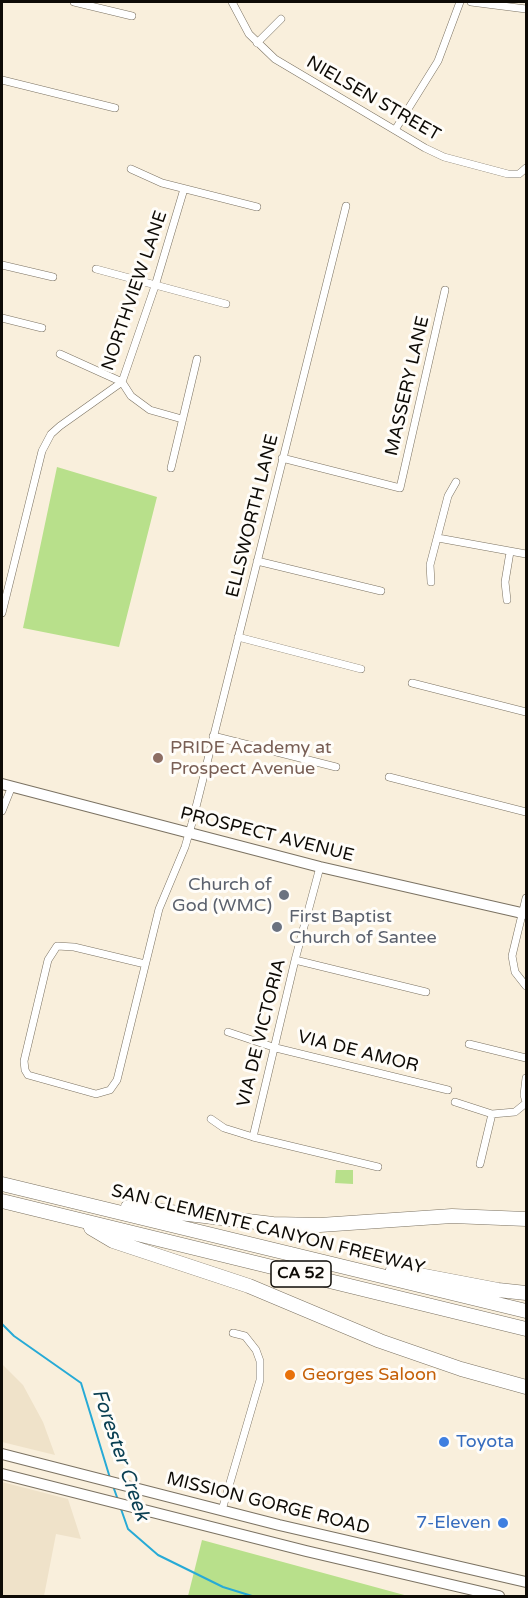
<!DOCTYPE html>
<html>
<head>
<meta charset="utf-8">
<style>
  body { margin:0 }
  #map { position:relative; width:528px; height:1598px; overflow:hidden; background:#f9efdc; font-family:"Varela Round",sans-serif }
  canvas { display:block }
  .frame { position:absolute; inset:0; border:3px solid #0e0b06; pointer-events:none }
</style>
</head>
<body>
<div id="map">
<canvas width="528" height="1598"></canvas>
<div class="frame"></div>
</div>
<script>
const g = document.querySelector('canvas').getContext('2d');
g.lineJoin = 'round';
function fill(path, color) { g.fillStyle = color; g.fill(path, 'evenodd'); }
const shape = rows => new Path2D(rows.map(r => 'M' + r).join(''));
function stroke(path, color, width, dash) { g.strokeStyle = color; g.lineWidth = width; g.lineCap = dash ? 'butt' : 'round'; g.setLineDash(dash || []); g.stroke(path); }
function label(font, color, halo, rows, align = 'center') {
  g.font = font + ' "Varela Round",sans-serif'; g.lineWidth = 6; g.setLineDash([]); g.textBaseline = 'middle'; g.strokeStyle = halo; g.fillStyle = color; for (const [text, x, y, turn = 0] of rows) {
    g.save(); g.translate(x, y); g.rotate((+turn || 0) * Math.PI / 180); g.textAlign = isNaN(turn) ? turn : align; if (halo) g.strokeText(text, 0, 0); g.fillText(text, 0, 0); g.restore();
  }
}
fill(shape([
  [2,1364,23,1385,43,1422,55,1455,2,1442],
  [2,1482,68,1499,81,1539,56,1534,44,1596,2,1596]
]), '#efe2c9');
fill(shape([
  [57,467,157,497,119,647,23,628],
  [336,1170,353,1170,353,1184,335,1183],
  [202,1540,408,1596,188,1596]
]), '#b8e08b');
stroke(shape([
  [2,1324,14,1336,81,1383,110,1478],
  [113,1486,118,1500],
  [121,1509,128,1529,158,1555,223,1587,252,1596]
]), '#27aad6', 2);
const street = shape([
  [74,2,132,16],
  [232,2,249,34,275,59,425,148,444,157,508,174,519,174,526,168],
  [471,2,526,9],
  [257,43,281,19],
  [2,80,115,108],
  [395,130,438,61,460,2],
  [131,169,162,183,257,207],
  [2,265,53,277],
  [96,269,226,304],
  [2,318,42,328],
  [60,354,122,382,131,396,150,410,182,419],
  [282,458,400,488,445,290],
  [171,468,197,359],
  [438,538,526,554],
  [257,561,381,591],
  [431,582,430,565,448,496,456,482],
  [507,600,505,582,510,552],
  [2,613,42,451,51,434,60,426,122,382,155,286,184,189],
  [238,637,361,669],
  [412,683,526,712],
  [213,736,336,767],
  [389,777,526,812],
  [2,811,12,786],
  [526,898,512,956,515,972,526,986],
  [295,960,426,992],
  [145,964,74,947,57,946,48,960,24,1061,25,1070,28,1075,96,1094,110,1090,117,1080,159,909,185,847,192,823,346,206],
  [228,1032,276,1048,448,1090],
  [469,1044,526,1058],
  [526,1078,524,1095,526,1102],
  [455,1102,492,1114],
  [211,1119,224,1128,253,1137,378,1167],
  [253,1137,295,960,320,867],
  [480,1164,492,1114,515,1112,526,1103],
  [222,1510,260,1380,260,1361,256,1350,245,1336,233,1333]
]);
const secondary = shape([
  [2,784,320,867,526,914]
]);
const primary = shape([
  [2,1454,279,1525,526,1582],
  [2,1474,306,1551,499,1596]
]);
const highway = shape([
  [2,1184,526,1311],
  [2,1201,526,1329],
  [128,1207,273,1224,320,1225,452,1216,526,1219],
  [91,1228,113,1241,249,1286,380,1341,461,1369,526,1387],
  [393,1270,498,1290,526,1293]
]);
stroke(street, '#7b7262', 8);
stroke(secondary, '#7b7262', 12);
stroke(primary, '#7b7262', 12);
stroke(highway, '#7b7262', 15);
stroke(street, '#fff', 7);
stroke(secondary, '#fff', 10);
stroke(primary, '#fff', 10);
stroke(highway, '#fff', 14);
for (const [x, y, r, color] of [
  [158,758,6,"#8d6e63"],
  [284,895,6,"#6b7280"],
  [277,927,6,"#6b7280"],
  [290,1375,6,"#e8710a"],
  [444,1442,6,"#3f7fe0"],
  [503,1523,6,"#3f7fe0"]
]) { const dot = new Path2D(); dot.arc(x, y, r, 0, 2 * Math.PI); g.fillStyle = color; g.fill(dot); stroke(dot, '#fffdf9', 2); }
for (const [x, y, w] of [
  [301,1274,60]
]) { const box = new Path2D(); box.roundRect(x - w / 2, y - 13, w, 26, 4.5); g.fillStyle = '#fffdf9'; g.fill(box); stroke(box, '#0e0b06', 1.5); }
label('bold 16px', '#0e0b06', null, [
  ["CA 52",301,1274]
]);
label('18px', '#0e0b06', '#fffdf9', [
  ["NIELSEN STREET",373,99,30],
  ["NORTHVIEW LANE",135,291,-71],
  ["MASSERY LANE",408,386,-77],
  ["ELLSWORTH LANE",253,516,-76],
  ["PROSPECT AVENUE",267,835,14],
  ["VIA DE VICTORIA",262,1033,-76],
  ["VIA DE AMOR",358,1052,14],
  ["SAN CLEMENTE CANYON FREEWAY",268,1230,14],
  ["MISSION GORGE ROAD",268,1504,14]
]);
label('18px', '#785e54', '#fffdf9', [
  ["PRIDE Academy at",170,748],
  ["Prospect Avenue",170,769]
], 'left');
label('18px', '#5b616d', '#fffdf9', [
  ["Church of",272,885],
  ["God (WMC)",272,906],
  ["First Baptist",289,917,"left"],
  ["Church of Santee",289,938,"left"]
], 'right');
label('18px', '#c56008', '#fffdf9', [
  ["Georges Saloon",302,1375]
], 'left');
label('18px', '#366cbe', '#fffdf9', [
  ["Toyota",456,1442],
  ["7-Eleven",491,1523,"right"]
], 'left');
label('italic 20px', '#0a3f52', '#fffdf9', [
  ["Forester Creek",120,1455,71]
]);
</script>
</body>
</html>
